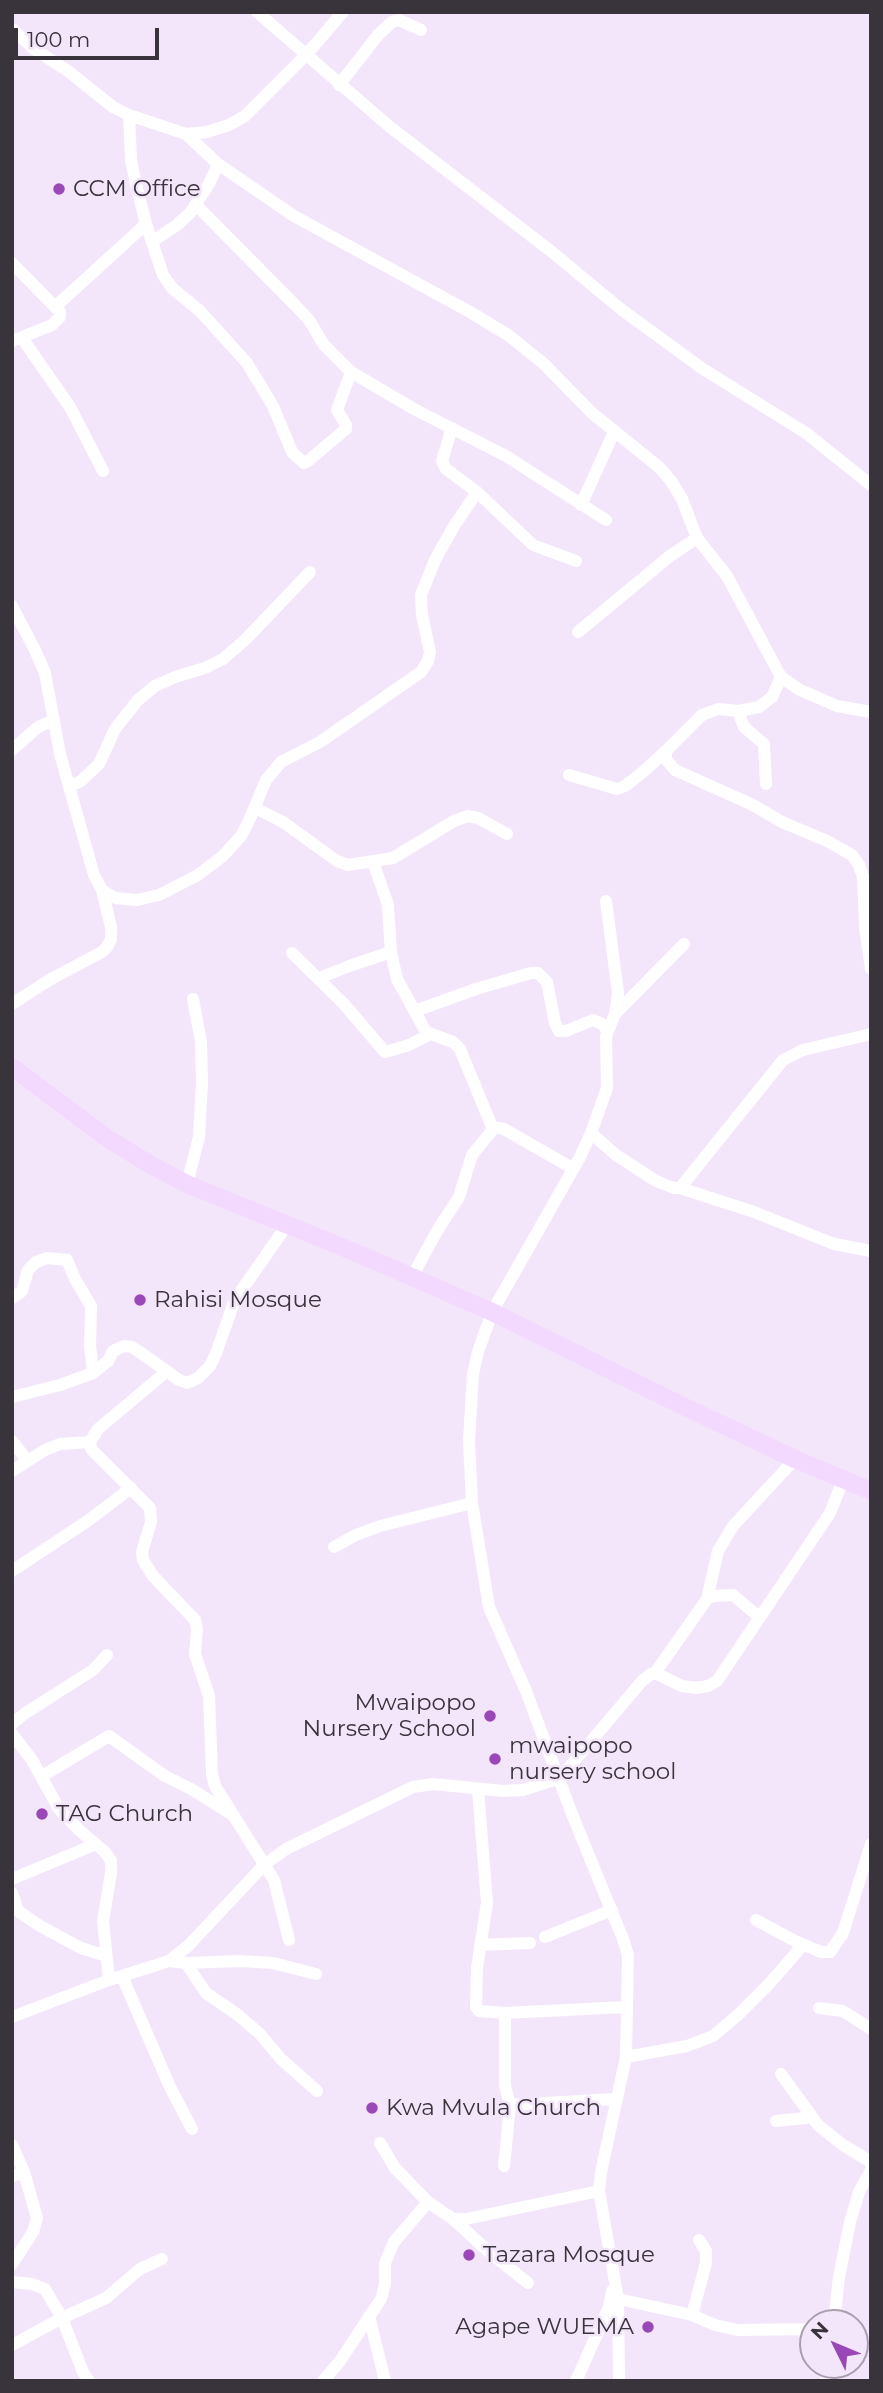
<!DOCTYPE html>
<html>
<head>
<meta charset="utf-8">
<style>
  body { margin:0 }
  #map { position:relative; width:883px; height:2393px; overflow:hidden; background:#f4e6fa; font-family:Montserrat,sans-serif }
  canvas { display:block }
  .frame { position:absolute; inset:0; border:14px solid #39333b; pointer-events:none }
  .north { position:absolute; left:799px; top:2309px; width:70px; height:70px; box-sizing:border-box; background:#f4e6fa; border:2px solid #a99eae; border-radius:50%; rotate:313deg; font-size:19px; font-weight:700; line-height:28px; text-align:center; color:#39333b }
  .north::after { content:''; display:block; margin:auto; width:24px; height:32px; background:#9a48b7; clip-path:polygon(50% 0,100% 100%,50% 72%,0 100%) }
  .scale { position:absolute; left:14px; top:28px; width:145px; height:32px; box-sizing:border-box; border:4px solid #39333b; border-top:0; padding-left:9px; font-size:21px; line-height:24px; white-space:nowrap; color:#39333b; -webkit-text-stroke:5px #f4e6fa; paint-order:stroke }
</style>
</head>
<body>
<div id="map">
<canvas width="883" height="2393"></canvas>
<div class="frame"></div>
<div class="north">N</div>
<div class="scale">100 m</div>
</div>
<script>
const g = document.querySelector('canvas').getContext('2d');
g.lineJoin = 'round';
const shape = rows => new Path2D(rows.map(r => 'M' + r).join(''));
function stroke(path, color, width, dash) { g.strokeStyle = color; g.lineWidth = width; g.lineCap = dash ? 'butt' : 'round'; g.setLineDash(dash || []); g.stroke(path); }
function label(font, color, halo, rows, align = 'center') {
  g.font = font + ' Montserrat,sans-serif'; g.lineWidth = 5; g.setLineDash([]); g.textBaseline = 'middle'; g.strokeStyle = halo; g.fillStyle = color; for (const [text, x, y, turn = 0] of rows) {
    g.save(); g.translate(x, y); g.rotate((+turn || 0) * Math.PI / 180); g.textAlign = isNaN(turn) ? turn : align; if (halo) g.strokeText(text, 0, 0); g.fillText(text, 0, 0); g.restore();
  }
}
stroke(shape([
  [257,12,390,127,552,252,622,310,703,369,806,433,871,485],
  [12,29,34,49,68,71,113,107,129,115,186,134,207,132,229,125,245,116,306,55,343,12],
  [339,85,378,35,392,22,399,20,421,30],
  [129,115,131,160,136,184,146,224,163,275,173,289,199,310,247,363,273,406,292,452,304,463,308,461,346,429,346,425,337,410,351,372],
  [186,134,218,164,294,216,470,312,508,335,543,363,592,413,660,468,671,481,682,499,697,538,727,576,781,677,800,690,837,706,871,712],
  [196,205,295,305,309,320,324,345,351,372,414,409,506,456,606,520],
  [153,241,177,225,190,213,209,184,218,164],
  [12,263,60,312,60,317,52,325,12,341],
  [56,306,146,224],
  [22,338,70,407,103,471],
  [452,428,442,461,446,469,477,492,533,545,576,561],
  [581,505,614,432],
  [12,606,35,650,45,673,60,754,94,875,102,890,115,898,137,900,159,895,198,875,223,856,241,836,248,823,266,780,281,762,320,742,421,672,428,661,430,652,422,615,421,595,435,560,454,526,477,492],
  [578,632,670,556,697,538],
  [781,677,772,697,759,707,738,711,718,709,702,715,667,750,665,758,675,770,753,805,782,822,827,841,852,855,859,865,863,877,865,927,871,969],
  [738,711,744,727,764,744,766,784],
  [12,750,38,727,54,720],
  [569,775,617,789,625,786,643,772,667,750],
  [69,787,81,781,99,764,115,729,138,700,155,686,175,677,205,668,223,659,245,640,310,572],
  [255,808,283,822,337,861,348,865,393,858,454,821,468,816,478,818,507,834],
  [373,862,388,905,391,952,397,979,426,1032,453,1042,460,1049,492,1127,491,1132,472,1155,459,1197,437,1231,412,1277],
  [606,901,618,993,615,1014,606,1036,607,1088,591,1133,580,1157,492,1312,478,1352,473,1374,469,1441,472,1503,489,1607,526,1691,572,1814,623,1939,628,1955,626,2057,601,2172,599,2191,618,2299,619,2381],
  [292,953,344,1004,385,1052,409,1045,429,1035],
  [319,978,352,965,391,952],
  [12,1004,51,979,102,952,107,947,111,939,111,927,102,890],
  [415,1011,476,989,531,973,538,973,547,982,555,1023,559,1031,566,1031,593,1020,602,1024,607,1030],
  [615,1014,684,944],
  [492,1127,504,1129,572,1168],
  [591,1133,616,1155,656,1181,674,1188,680,1188,783,1060,803,1050,871,1034],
  [187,1184,199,1137,202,1083,201,1042,193,999],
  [680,1188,754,1212,834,1244,871,1251],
  [12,1298,22,1291,28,1270,36,1262,47,1258,67,1260,75,1279,91,1306,90,1345,93,1373],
  [166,1372,98,1429,90,1442,91,1449,150,1508,151,1522,142,1552,143,1560,153,1576,195,1620,197,1629,195,1654,209,1696,212,1774,215,1786,274,1880,289,1940],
  [12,1397,60,1385,93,1373,108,1361,113,1351,124,1346,132,1347,141,1353,179,1380,187,1383,198,1378,210,1366,215,1356,233,1305,241,1291,287,1225],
  [12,1441,27,1460],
  [12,1471,45,1450,60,1444,90,1442],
  [334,1547,356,1535,380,1526,472,1503],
  [12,1571,89,1520,131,1488],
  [707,1599,718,1551,733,1526,795,1459],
  [655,1673,707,1599,713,1596,733,1595,759,1617],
  [12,1724,24,1714,93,1670,107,1655],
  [12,1734,32,1760,59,1809,79,1830,105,1852,111,1861,111,1873,103,1921,109,1980],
  [42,1776,109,1736,165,1776,193,1790,231,1814],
  [478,1789,487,1903,477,1968,476,2007,479,2011,505,2013,505,2086,510,2105,504,2166],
  [12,1879,96,1844],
  [12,1893,18,1911,40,1926,81,1948,106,1956],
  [756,1920,795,1941,821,1952,830,1952,843,1933,871,1844],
  [545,1937,612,1910],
  [480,1945,530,1943],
  [169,1961,186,1963,206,1993,238,2015,260,2034,281,2059,317,2091],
  [186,1963,241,1961,273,1963,316,1974],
  [122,1976,170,2087,192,2129],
  [819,2008,843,2011,871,2029],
  [505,2013,627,2007],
  [12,2017,109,1980,169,1961,188,1946,264,1865,286,1849,413,1787,433,1784,503,1791,523,1790,560,1778,642,1681,651,1674,655,1673,682,1686,696,1688,708,1686,717,1681,830,1513,843,1480],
  [626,2057,687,2046,713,2036,738,2015,769,1984,803,1945],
  [781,2074,818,2125,843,2145,871,2162],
  [510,2105,616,2099],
  [776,2121,806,2118,810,2114],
  [380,2143,395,2168,428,2202,453,2219,488,2251,528,2283],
  [12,2145,24,2172],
  [12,2176,24,2172,37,2218,33,2232,12,2264],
  [453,2219,466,2219,599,2191],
  [12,2282,32,2284,45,2289,62,2318,83,2372,89,2381],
  [618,2299,692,2315,715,2325,737,2330,813,2329],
  [692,2315,706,2263,706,2251,699,2240],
  [369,2316,385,2381],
  [834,2323,839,2277,850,2222,859,2192,871,2170],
  [12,2345,62,2318,106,2298,140,2269,162,2259],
  [323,2381,340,2361,381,2299,385,2284,385,2263,394,2242,428,2202],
  [576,2381,609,2307,612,2291],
  [826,2381,829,2365]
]), '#fff', 12);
stroke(shape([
  [12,1067,107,1138,149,1164,187,1184,359,1254,492,1312,685,1407,795,1459,871,1491]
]), '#f3d9fe', 18);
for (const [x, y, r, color] of [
  [59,189,7,"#9a48b7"],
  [140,1300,7,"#9a48b7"],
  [490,1716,7,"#9a48b7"],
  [495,1759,7,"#9a48b7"],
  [42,1814,7,"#9a48b7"],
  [372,2108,7,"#9a48b7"],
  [469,2255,7,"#9a48b7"],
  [648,2327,7,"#9a48b7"]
]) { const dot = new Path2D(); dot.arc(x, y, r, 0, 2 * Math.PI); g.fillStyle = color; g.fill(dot); stroke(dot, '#f4e6fa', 2.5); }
label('23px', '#39333b', '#f4e6fa', [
  ["CCM Office",73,189],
  ["Rahisi Mosque",154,1300],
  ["Mwaipopo",476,1703,"right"],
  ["Nursery School",476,1729,"right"],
  ["mwaipopo",509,1746],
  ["nursery school",509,1772],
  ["TAG Church",56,1814],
  ["Kwa Mvula Church",386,2108],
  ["Tazara Mosque",483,2255],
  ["Agape WUEMA",634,2327,"right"]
], 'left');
</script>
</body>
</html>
